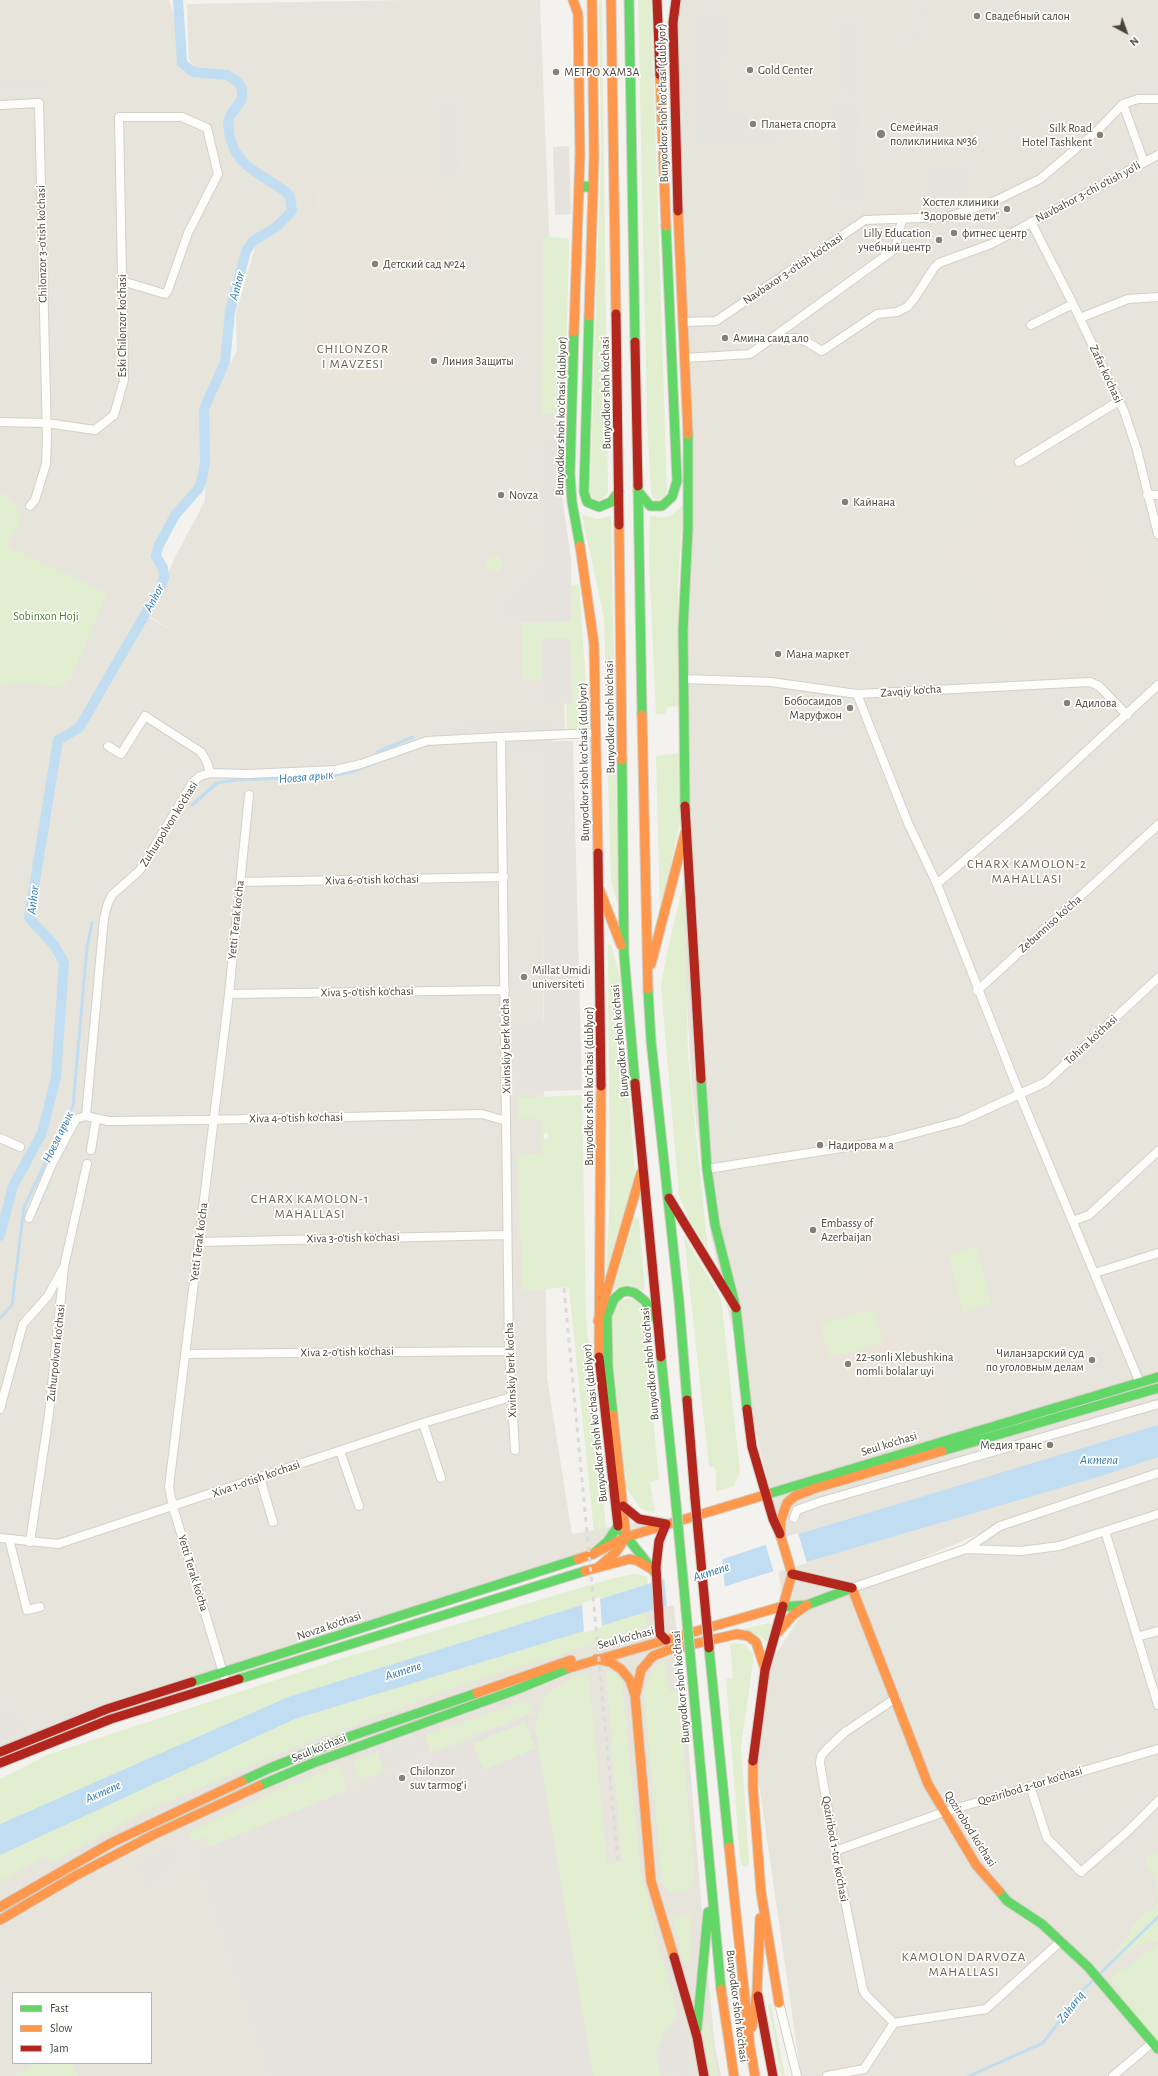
<!DOCTYPE html>
<html>
<head>
<meta charset="utf-8">
<style>
  body { margin:0 }
  #map { position:relative; width:1158px; height:2076px; overflow:hidden; background:#f4f2ee; font-family:"Alegreya Sans",sans-serif }
  canvas { display:block }
  .legend { position:absolute; left:12px; top:1992px; width:140px; height:72px; box-sizing:border-box; background:#fff; border:1px solid #b7b4b0; margin:0; padding:5px 7px; list-style:none; font-size:12px; color:#4b4439 }
  .legend li { display:flex; align-items:center; gap:8px; height:20px }
  .legend b { width:20px; border:1px solid #b7b4b0 }
  .north { position:absolute; left:1106px; top:12px; width:40px; height:40px; -webkit-text-stroke:3px #fff; paint-order:stroke; rotate:139deg; font-size:11px; font-weight:700; line-height:16px; text-align:center; color:#4b4439 }
  .north::after { content:''; display:block; margin:auto; width:14px; height:18px; background:#4b4439; clip-path:polygon(50% 0,100% 100%,50% 72%,0 100%) }
</style>
</head>
<body>
<div id="map">
<canvas width="1158" height="2076"></canvas>
<ul class="legend">
<li><b style="height:5px;background:#63d668"></b>Fast</li>
<li><b style="height:5px;background:#ff974d"></b>Slow</li>
<li><b style="height:5px;background:#b3261e"></b>Jam</li>
</ul>
<div class="north">N</div>
</div>
<script>
const g = document.querySelector('canvas').getContext('2d');
g.lineJoin = 'round';
function fill(path, color) { g.fillStyle = color; g.fill(path, 'evenodd'); }
const shape = rows => new Path2D(rows.map(r => 'M' + r).join(''));
function stroke(path, color, width, dash) { g.strokeStyle = color; g.lineWidth = width; g.lineCap = dash ? 'butt' : 'round'; g.setLineDash(dash || []); g.stroke(path); }
function label(font, color, halo, rows, align = 'center') {
  g.font = font + ' "Alegreya Sans",sans-serif'; g.lineWidth = 3.5; g.setLineDash([]); g.textBaseline = 'middle'; g.strokeStyle = halo; g.fillStyle = color; for (const [text, x, y, turn = 0] of rows) {
    g.save(); g.translate(x, y); g.rotate((+turn || 0) * Math.PI / 180); g.textAlign = isNaN(turn) ? turn : align; if (halo) g.strokeText(text, 0, 0); g.fillText(text, 0, 0); g.restore();
  }
}
fill(shape([
  [0,0,169,0,179,27,182,63,193,72,214,74,195,68,189,60,187,4,409,0,540,0,560,511,565,733,556,737,543,754,544,1155,547,1378,572,1534,654,1519,666,1524,593,1554,222,1671,0,1752],
  [288,215,278,228,256,244,236,313,237,351,206,409,205,501,176,555,149,616,176,633,148,617,135,634,161,587,164,577,163,568,156,556,162,537,175,515,199,488,202,479,205,462,204,409,225,362,230,312,246,251,253,241,276,227],
  [676,0,1158,0,1158,1473,988,1530,852,1588,783,1606,767,1479,711,1236,692,1089,683,932,688,528],
  [1158,1477,1158,2076,801,2076,755,1756,767,1668,805,1609,927,1562,989,1532],
  [671,1584,684,1688,699,1877,715,2047,721,2076,0,2076,0,1838],
  [13,1993,151,1993,151,2063,13,2063]
]), '#e7e4dc');
fill(shape([
  [532,1714,540,1750,593,2076,268,2076,193,1854]
]), '#e6e2de');
fill(shape([
  [426,185,434,197,433,332,425,338,422,381,319,383,316,188],
  [1016,468,1043,478,1057,493,1066,512,1078,564,1091,578,1103,610,1070,624,1005,625,1000,623,1007,597,951,552,981,526,991,507,993,496,987,490],
  [940,1260,951,1302,914,1313,946,1416,796,1468,751,1309]
]), '#eae5da');
fill(shape([
  [601,0,602,0,608,492,604,498,598,500,593,498,590,493,601,150,599,4],
  [638,0,651,0,667,490,665,496,658,500,653,498,651,491,647,420],
  [543,236,569,239,565,414,542,414],
  [0,494,7,495,22,517,6,546,107,593,71,678,61,687,19,683,0,686],
  [683,505,678,581,681,706,668,707,665,714,656,714,649,559,650,515,661,518,671,516],
  [582,515,598,519,611,516,615,727,607,728,604,618],
  '486 564a8 8 0 1 1 16 0a8 8 0 1 1-16 0Z',
  [579,584,589,729,567,730,566,703,572,703,542,639,542,680,523,680,521,623,571,621,570,586],
  [680,753,682,814,660,912,656,756],
  [608,775,616,775,620,913,611,881],
  [684,881,688,1057,708,1250,690,1221,679,1195,661,987,666,957],
  [608,944,611,945,620,977,635,1175,606,1272,610,1196],
  [582,1095,586,1318,606,1528,594,1532,569,1287,523,1291,517,1155,541,1154,541,1140,548,1139,548,1133,541,1133,541,1119,519,1119,518,1098],
  [635,1217,639,1220,645,1291,630,1285,621,1286,613,1290],
  [684,1236,721,1298,740,1471,734,1486,716,1492,716,1471,714,1467,709,1466],
  [976,1247,992,1304,963,1312,948,1255],
  [626,1299,633,1299,640,1304,650,1320,651,1396,659,1480,650,1482,655,1511,649,1512,640,1508,626,1487,610,1327,613,1309,621,1300],
  [873,1309,883,1342,829,1358,820,1324],
  [634,1574,647,1576,648,1584,288,1697,0,1824,0,1779,47,1755,343,1658,614,1578],
  [646,1612,648,1627,461,1685,287,1750,142,1813,51,1863,46,1857,0,1881,0,1855,295,1719],
  [769,1623,771,1625,767,1642,758,1635,743,1632,743,1629],
  [736,1643,744,1644,753,1654,753,1663,741,1747,749,1860,749,1864,745,1867,741,1864,740,1858,726,1679,733,1678,730,1644],
  [664,1660,670,1692,678,1691,695,1878,691,1888,678,1893,668,1890,662,1882,644,1691,649,1675,655,1667],
  [606,1670,617,1673,622,1681,640,1865,659,1949,676,2008,676,2018,656,2049,660,2076,593,2076,535,1727,541,1705,547,1694,573,1677,588,1672,607,1864,622,1862],
  [529,1700,534,1712,431,1753,425,1735],
  [525,1722,536,1748,484,1770,473,1744],
  [377,1752,384,1771,359,1780,353,1761],
  [339,1766,347,1790,209,1847,205,1837,192,1841,189,1832,287,1786],
  [1151,1853,1158,1853,1158,1942,1138,1944,1109,1967,1111,1960,1117,1948,1127,1939,1132,1927,1141,1916,1153,1908,1157,1902,1156,1881,1145,1864,1146,1857],
  [691,1914,690,1956,688,1966,683,1960,673,1917],
  [1158,1945,1158,2043,1149,2034,1109,1979],
  [771,2004,785,2076,781,2076,768,2005],
  [709,2024,718,2076,711,2076,702,2026],
  [37,2063,71,2063,78,2076,14,2076]
]), '#e1eecf');
fill(shape([
  [920,6,926,6,925,39,907,39,907,32,920,31],
  [726,13,726,62,720,63,719,77,727,77,727,114,747,113,747,131,781,131,781,142,698,144,696,14],
  [859,24,859,94,842,95,841,25],
  [47,81,47,92,0,93,0,82],
  [832,100,859,100,863,204,842,203,839,121,832,121],
  [459,104,460,174,440,174,438,105],
  [569,146,571,214,555,215,553,147],
  [927,165,964,166,972,187,932,208],
  [564,434,562,495,571,559,571,621,521,623,520,618,502,618,505,605,543,565,541,440],
  [570,638,572,703,542,705,542,639],
  [552,720,553,732,432,737,431,723],
  [506,741,573,741,582,1090,515,1092,512,1023,544,1022,542,754,506,754],
  [100,1701,102,1706,40,1728,38,1723],
  [15,1705,25,1731,0,1740,0,1710],
  [425,1735,431,1753,384,1771,377,1752],
  [176,1844,182,1863,165,1873,167,1877,147,1888,136,1864],
  [683,2021,693,2076,681,2076,680,2072,676,2070,662,2074,659,2057,661,2039,664,2032]
]), '#e6e3df');
fill(shape([
  [1158,1425,1158,1457,1098,1477,761,1575,646,1612,295,1719,0,1855,0,1824,288,1697,648,1584,789,1537]
]), '#c0ddf1');
fill(shape([
  [798,1533,807,1563,774,1573,765,1543],
  [722,1557,725,1588,667,1607,664,1577],
  [600,1597,602,1627,584,1633,582,1603]
]), '#f4f2ee');
stroke(shape([
  [377,756,377,752,413,737],
  [192,805,217,783,237,780,327,777,351,772,377,762],
  [0,1318,12,1305,24,1207,73,1106,87,947,92,923],
  [969,2076,1043,2043,1083,1990,1158,1917]
]), '#c0ddf1', 3);
stroke(shape([
  [0,1236,13,1186,42,1133,56,1077,64,962,54,945,29,918,58,740,79,728,161,587,164,577,163,568,156,556,158,547,175,515,199,488,202,479,205,462,204,409,225,362,230,312,246,251,253,241,276,227,292,211,290,197,285,191,254,171,243,162,235,151,230,138,228,122,230,116,242,99,242,89,238,82,227,75,193,72,182,63,178,0]
]), '#c0ddf1', 10);
const street = shape([
  [1123,104,1144,162],
  [0,105,39,103,47,439,46,464,35,500,30,506],
  [1031,222,1073,304,1124,411,1137,450,1158,534],
  [1080,318,1128,299,1158,297],
  [684,322,716,321,865,220,948,217,995,201,1040,179,1097,131,1123,104,1138,99,1158,99],
  [1031,325,1073,304],
  [773,338,797,338,807,342,822,351,877,314,897,312,907,307,914,299,934,268,939,263,991,244,1158,155],
  [685,358,750,354,895,249,902,220],
  [0,422,46,423,95,430,114,415,124,380,119,117,182,117,207,128,218,174,188,233,168,290,165,294,122,281],
  [1019,462,1119,401],
  [1147,495,1158,495],
  [684,679,771,682,857,694,1090,682,1099,686,1127,715],
  [857,694,908,823,937,884,1020,1095,1140,1383],
  [108,746,121,754,145,716,201,752,207,762,210,773],
  [240,882,504,877],
  [937,884,1025,808,1158,685],
  [977,991,1158,825],
  [229,994,505,990],
  [86,1116,108,1121,203,1120,482,1114,506,1121],
  [0,1138,20,1147],
  [91,1150,96,1119],
  [707,1169,886,1141,961,1121,1046,1082,1158,978],
  [29,1218,52,1164,76,1119,86,1116,104,918,108,903,112,895,139,871,144,864,193,782,200,776,210,773,248,774,336,770,361,764,427,741,501,737],
  [1073,1221,1089,1215,1158,1151],
  [199,1242,507,1235],
  [1095,1273,1158,1253],
  [185,1354,509,1351],
  [0,1409,23,1324,48,1296,62,1270],
  [423,1423,441,1478],
  [515,1450,509,1351,501,737,596,733],
  [340,1451,359,1506],
  [260,1478,273,1522],
  [794,1518,797,1510,819,1502,1158,1404],
  [1105,1531,1158,1705],
  [0,1538,58,1544,423,1423,511,1397],
  [9,1539,27,1610,40,1607],
  [30,1542,49,1414,64,1267,87,1164],
  [966,1549,1000,1526,1158,1473],
  [852,1588,966,1549,1021,1551,1059,1546,1158,1514],
  [1137,1637,1158,1631],
  [224,1676,173,1507,169,1487,229,994,249,795],
  [1030,1786,1047,1838,1081,1872,1127,1832,1158,1801],
  [835,1851,944,1812,1158,1749],
  [779,2003,797,2076],
  [894,2023,866,1995,863,1990,835,1851,820,1763,821,1756,826,1750,845,1732,896,1698],
  [827,2076,864,2069,894,2023,986,2009,1061,1941],
  [1113,2076,1152,2043]
]);
const fast = shape([
  [629,0,635,342],
  [579,189,586,186,593,190],
  [589,316,584,492,587,502,599,507,611,502,619,491],
  [574,332,570,474,572,502,580,546],
  [638,486,642,715],
  [638,491,650,506,662,506,672,497,677,481,666,226],
  [622,760,624,954,635,1083],
  [685,806,683,630,688,528,688,434],
  [648,989,651,1041,679,1301,687,1400],
  [701,1079,707,1169,715,1225,736,1308,747,1409],
  [661,1357,676,1504],
  [613,1415,608,1366,607,1316,614,1299,622,1292,628,1291,635,1293,645,1301,656,1319],
  [942,1451,1158,1388],
  [768,1494,1158,1377],
  [593,1554,607,1542,618,1526,656,1574],
  [780,1607,807,1605,852,1588],
  [709,1648,729,1847],
  [690,1653,721,1989],
  [239,1679,585,1571],
  [192,1682,578,1559],
  [242,1781,270,1768,351,1736,477,1693],
  [259,1786,313,1763,518,1689,569,1668],
  [999,1891,1007,1901,1042,1924,1088,1967,1158,2049],
  [697,2029,708,1912]
]);
const slow = shape([
  [573,0,578,14,580,154,574,332],
  [611,0,616,314],
  [660,75,666,226],
  [678,211,688,434],
  [589,316,594,157,592,0],
  [619,525,622,760],
  [580,546,594,644,598,853],
  [642,715,648,989],
  [599,888,621,945],
  [651,964,685,833],
  [598,1321,641,1173],
  [599,1357,601,1086],
  [578,1559,593,1554,626,1537,768,1494],
  [600,1566,616,1552,626,1537,613,1415],
  [585,1571,630,1559,638,1561,650,1568],
  [852,1588,928,1784,976,1865,999,1891],
  [783,1606,792,1574,780,1534,781,1520,787,1503,795,1496,816,1488,942,1451],
  [778,1632,793,1615,807,1605],
  [596,1659,610,1662,621,1669,630,1680,635,1695,651,1881,674,1957],
  [569,1668,780,1607],
  [477,1693,571,1660],
  [636,1693,641,1670,653,1656,668,1650,737,1634,748,1636,756,1642,765,1669],
  [753,1761,753,1788,761,1892,779,2003],
  [729,1847,750,2046,755,2076],
  [0,1907,111,1843,242,1781],
  [0,1920,75,1876,153,1835,259,1786],
  [721,1989,734,2076],
  [752,2027,757,1991,760,1918]
]);
const jam = shape([
  [657,0,660,75],
  [676,0,673,23,678,211],
  [616,314,619,525],
  [635,342,638,486],
  [685,806,701,1079],
  [598,853,601,1086],
  [635,1083,661,1357],
  [669,1198,736,1308],
  [599,1357,618,1526],
  [687,1400,695,1498],
  [747,1409,752,1447,773,1519,780,1534],
  [623,1506,639,1519,666,1524],
  [666,1524,659,1541,656,1567,660,1634,666,1640],
  [792,1574,852,1588],
  [0,1752,107,1709,192,1682],
  [753,1761,765,1670,783,1606],
  [0,1763,111,1719,239,1679],
  [674,1957,697,2037],
  [758,1996,773,2076],
  [697,2037,704,2076]
]);
stroke(street, '#d2d0cb', 10);
stroke(fast, '#d3cfc5', 11);
stroke(slow, '#d3cfc5', 11);
stroke(jam, '#d3cfc5', 11);
stroke(street, '#fdfdfc', 8);
stroke(fast, '#63d668', 9);
stroke(slow, '#ff974d', 9);
stroke(jam, '#b3261e', 9);
stroke(shape([
  [564,1288,618,1863]
]), '#dbdbda', 3, [5, 5]);
const fastBridge = shape([
  [676,1504,690,1653]
]);
const jamBridge = shape([
  [695,1498,709,1648]
]);
stroke(fastBridge, '#d6cebb', 11, []);
stroke(jamBridge, '#d6cebb', 11, []);
stroke(fastBridge, '#63d668', 9);
stroke(jamBridge, '#b3261e', 9);
for (const [x, y, r, color] of [
  [977,16,4,"#868178"],
  [750,70,4,"#868178"],
  [556,72,4,"#868178"],
  [753,124,4,"#868178"],
  [881,134,5,"#868178"],
  [1100,135,4,"#868178"],
  [1007,209,4,"#868178"],
  [954,233,4,"#868178"],
  [939,240,4,"#868178"],
  [375,264,4,"#868178"],
  [725,338,4,"#868178"],
  [434,361,4,"#868178"],
  [501,495,4,"#868178"],
  [845,502,4,"#868178"],
  [778,654,4,"#868178"],
  [1067,703,4,"#868178"],
  [850,708,4,"#868178"],
  [524,977,4,"#868178"],
  [820,1145,4,"#868178"],
  [813,1230,4,"#868178"],
  [1092,1360,4,"#868178"],
  [848,1364,4,"#868178"],
  [1050,1445,4,"#868178"],
  [402,1778,4,"#868178"]
]) { const dot = new Path2D(); dot.arc(x, y, r, 0, 2 * Math.PI); g.fillStyle = color; g.fill(dot); stroke(dot, '#fff', 1.5); }
label('12px', '#4b4439', '#fff', [
  ["Свадебный салон",985,16],
  ["Gold Center",758,70],
  ["МЕТРО ХАМЗА",564,72],
  ["Планета спорта",761,124],
  ["Семейная",890,127],
  ["поликлиника №36",890,141],
  ["Silk Road",1092,128,"right"],
  ["Hotel Tashkent",1092,142,"right"],
  ["Хостел клиники",999,202,"right"],
  ["\"Здоровые дети\"",999,216,"right"],
  ["Lilly Education",931,233,"right"],
  ["учебный центр",931,247,"right"],
  ["фитнес центр",962,233],
  ["Детский сад №24",383,264],
  ["Амина саид ало",733,338],
  ["Линия Защиты",442,361],
  ["Novza",509,495],
  ["Кайнана",853,502],
  ["Мана маркет",786,654],
  ["Бобосаидов",842,701,"right"],
  ["Маруфжон",842,715,"right"],
  ["Адилова",1075,703],
  ["Millat Umidi",532,970],
  ["universiteti",532,984],
  ["Надирова м а",828,1145],
  ["Embassy of",821,1223],
  ["Azerbaijan",821,1237],
  ["Чиланзарский суд",1084,1353,"right"],
  ["по уголовным делам",1084,1367,"right"],
  ["22-sonli Xlebushkina",856,1357],
  ["nomli bolalar uyi",856,1371],
  ["Медия транс",1042,1445,"right"],
  ["Chilonzor",410,1771],
  ["suv tarmog‘i",410,1785]
], 'left');
label('12px', '#4b4439', '#fff', [
  ["Bunyodkor shoh koʻchasi (dublyor)",663,103,-91],
  ["Navbahor 3-chi o'tish yo'li",1088,192,-28],
  ["Chilonzor 3-o'tish ko'chasi",42,244,-91],
  ["Navbaxor 3-o'tish ko'chasi",793,269,-34],
  ["Eski Chilonzor ko'chasi",122,326,-90],
  ["Zafar ko'chasi",1106,374,65],
  ["Bunyodkor shoh ko'chasi",606,393,-91],
  ["Bunyodkor shoh koʻchasi (dublyor)",561,416,-89],
  ["Zavqiy ko'cha",911,691,-4],
  ["Bunyodkor shoh ko'chasi",610,717,-91],
  ["Bunyodkor shoh koʻchasi (dublyor)",584,762,-91],
  ["Zuhurpolvon ko'chasi",169,824,-58],
  ["Xiva 6-o'tish ko'chasi",372,880,-1],
  ["Yetti Terak ko'cha",236,920,-84],
  ["Zebunniso ko'cha",1050,924,-42],
  ["Xiva 5-o'tish ko'chasi",367,992,-1],
  ["Tohira ko'chasi",1091,1040,-43],
  ["Bunyodkor shoh ko'chasi",620,1041,-95],
  ["Xivinskiy berk ko'cha",506,1046,-91],
  ["Bunyodkor shoh koʻchasi (dublyor)",589,1086,-90],
  ["Xiva 4-o'tish ko'chasi",296,1118,-1],
  ["Xiva 3-o'tish ko'chasi",353,1238,-1],
  ["Yetti Terak ko'cha",199,1242,-83],
  ["Xiva 2-o'tish ko'chasi",347,1352,-1],
  ["Zuhurpolvon ko'chasi",56,1353,-84],
  ["Bunyodkor shoh ko'chasi",650,1364,-95],
  ["Xivinskiy berk ko'cha",511,1370,-92],
  ["Bunyodkor shoh koʻchasi (dublyor)",595,1423,-96],
  ["Seul ko'chasi",889,1444,-17],
  ["Xiva 1-o'tish ko'chasi",256,1479,-19],
  ["Yetti Terak ko'cha",193,1573,73],
  ["Novza ko'chasi",329,1626,-19],
  ["Seul ko'chasi",626,1638,-15],
  ["Bunyodkor shoh ko'chasi",681,1687,-95],
  ["Seul ko'chasi",319,1748,-22],
  ["Qoziribod 2-tor ko‘chasi",1030,1786,-17],
  ["Qozirobod ko'chasi",970,1829,58],
  ["Qoziribod 1-tor ko‘chasi",835,1849,80],
  ["Bunyodkor shoh ko'chasi",737,2006,83]
]);
label('12px', '#4a7f2a', '#fff', [
  ["Sobinxon Hoji",46,616]
]);
label('italic 13px', '#2e7ab2', '#fff', [
  ["Anhor",237,286,-75],
  ["Anhor",154,598,-62],
  ["Новза арык",306,777,-5],
  ["Anhor",33,900,-84],
  ["Новза арык",58,1137,-64],
  ["Актепа",1099,1460],
  ["Актепе",711,1572,-18],
  ["Актепе",403,1671,-18],
  ["Актепе",103,1792,-24],
  ["Zahariq",1071,2007,-52]
]);
g.letterSpacing = '1px';
label('13px', '#6e6250', '#fff', [
  ["CHILONZOR",353,349],
  ["I MAVZESI",353,364],
  ["CHARX KAMOLON-2",1027,864],
  ["MAHALLASI",1027,879],
  ["CHARX KAMOLON-1",310,1199],
  ["MAHALLASI",310,1214],
  ["KAMOLON DARVOZA",964,1957],
  ["MAHALLASI",964,1972]
]);
g.letterSpacing = '0px';
</script>
</body>
</html>
